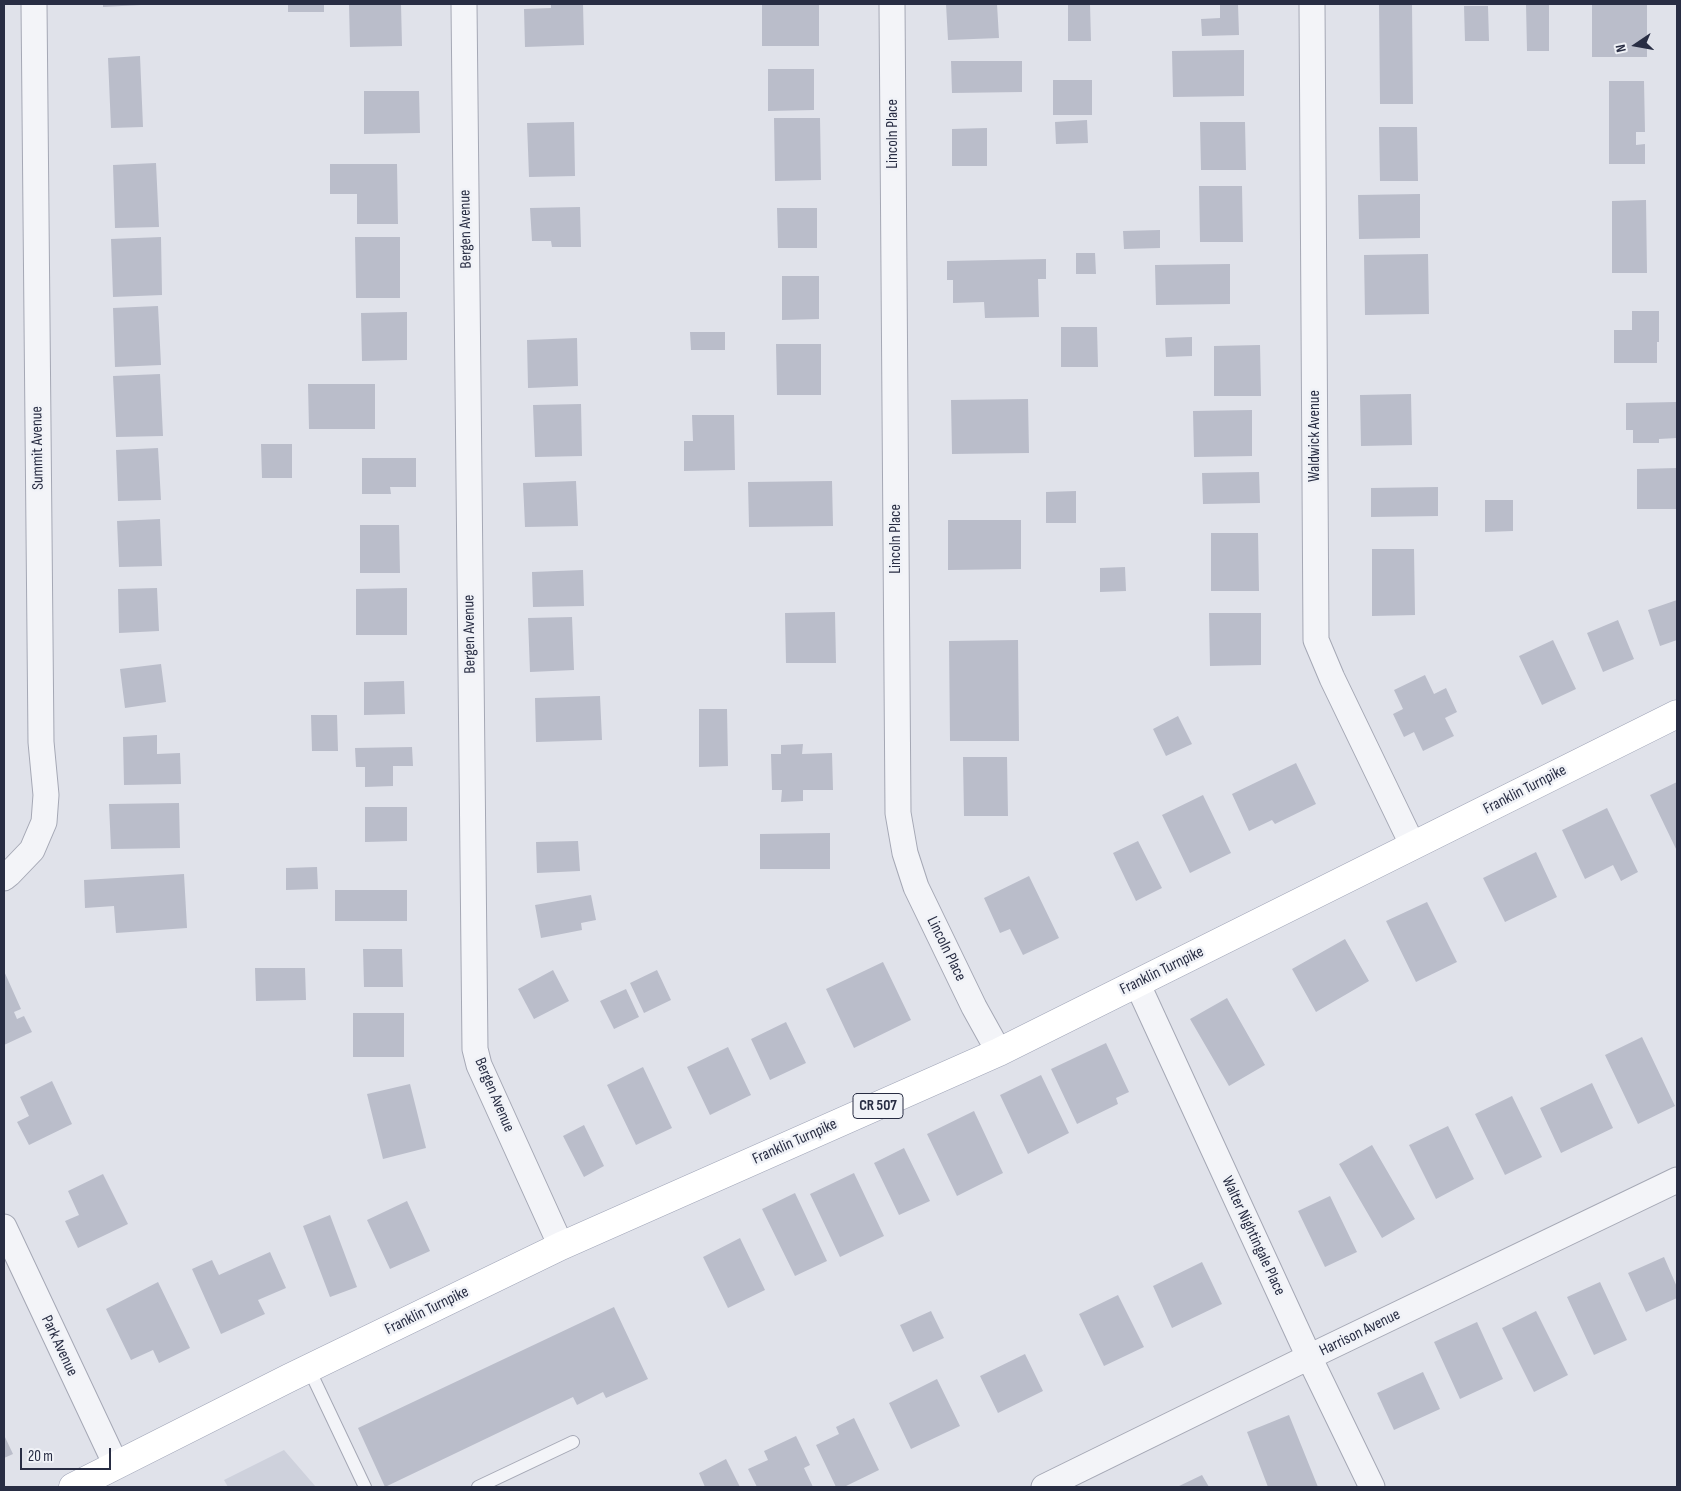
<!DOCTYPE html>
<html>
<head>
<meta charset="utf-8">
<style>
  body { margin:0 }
  #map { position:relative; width:1681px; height:1491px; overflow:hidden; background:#e0e2ea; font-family:"Sofia Sans Condensed",sans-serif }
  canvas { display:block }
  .frame { position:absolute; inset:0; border:5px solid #282d43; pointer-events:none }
  .north { position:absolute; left:1611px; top:20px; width:50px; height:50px; -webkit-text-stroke:4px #f0f2f7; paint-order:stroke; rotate:258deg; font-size:14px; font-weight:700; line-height:20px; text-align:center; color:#282d43 }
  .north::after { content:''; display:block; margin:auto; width:18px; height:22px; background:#282d43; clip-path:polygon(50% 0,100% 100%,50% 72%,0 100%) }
  .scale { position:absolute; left:20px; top:1448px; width:91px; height:22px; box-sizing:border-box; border:2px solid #282d43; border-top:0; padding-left:6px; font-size:15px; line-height:18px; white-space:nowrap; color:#282d43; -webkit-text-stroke:4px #f0f2f7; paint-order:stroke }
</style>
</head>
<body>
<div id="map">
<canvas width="1681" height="1491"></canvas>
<div class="frame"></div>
<div class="north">N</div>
<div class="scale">20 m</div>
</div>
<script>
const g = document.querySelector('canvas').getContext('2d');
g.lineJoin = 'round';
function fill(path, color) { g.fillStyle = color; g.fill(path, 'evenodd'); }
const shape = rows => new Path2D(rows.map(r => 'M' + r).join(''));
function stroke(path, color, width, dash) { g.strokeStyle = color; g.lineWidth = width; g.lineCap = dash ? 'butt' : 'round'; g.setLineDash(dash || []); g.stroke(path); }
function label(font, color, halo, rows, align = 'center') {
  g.font = font + ' "Sofia Sans Condensed",sans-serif'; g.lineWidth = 5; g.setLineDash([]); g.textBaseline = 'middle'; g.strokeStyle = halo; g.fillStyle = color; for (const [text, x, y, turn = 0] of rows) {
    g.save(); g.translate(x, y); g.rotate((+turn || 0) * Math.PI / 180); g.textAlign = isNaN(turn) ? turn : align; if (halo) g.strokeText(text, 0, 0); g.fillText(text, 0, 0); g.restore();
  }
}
fill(shape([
  [284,1450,316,1487,228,1487,224,1480]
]), '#ced1dc');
fill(shape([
  [103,4,141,4,141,5,103,7],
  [288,4,324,4,324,12,288,12],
  [349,4,401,4,402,46,350,47],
  [551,4,583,4,584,45,525,47,524,9,551,8],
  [946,4,997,4,999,38,948,40],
  [1068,4,1090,4,1091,41,1068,41],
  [1220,4,1238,4,1239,35,1202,36,1201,19,1220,18],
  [1379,4,1412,4,1413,104,1380,104],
  [1526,4,1549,4,1549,51,1527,51],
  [1592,4,1647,4,1647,57,1592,57],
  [762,5,819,5,819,46,762,46],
  [1464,6,1488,6,1489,41,1465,41],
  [1244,50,1244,96,1173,97,1172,51],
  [140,56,143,127,111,128,108,58],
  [951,61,1022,61,1022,92,952,93],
  [768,69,814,69,814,110,768,111],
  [1053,80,1092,80,1092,115,1053,115],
  [1609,81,1644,81,1645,132,1636,132,1636,145,1645,144,1645,164,1609,164],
  [364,91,419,91,420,133,364,134],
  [774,118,820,118,821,180,775,181],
  [1087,120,1088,143,1056,144,1055,122],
  [574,122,575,176,529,177,527,123],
  [1200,122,1245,122,1246,170,1201,170],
  [1379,127,1417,127,1418,181,1380,181],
  [987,128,987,166,952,166,952,129],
  [156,163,159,227,115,228,113,165],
  [330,164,397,164,398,224,357,224,357,194,330,194],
  [1199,186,1242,186,1243,242,1200,242],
  [1420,194,1420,238,1359,239,1358,195],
  [1646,200,1647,273,1612,273,1612,201],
  [580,207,581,247,552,247,551,241,532,241,530,208],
  [777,208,817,208,817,248,778,248],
  [1160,230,1160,248,1124,249,1123,231],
  [161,237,162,295,113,297,111,239],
  [355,237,400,237,400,298,356,298],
  [1076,253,1095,253,1096,274,1076,274],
  [1428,254,1429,314,1365,315,1364,255],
  [1046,259,1046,279,1038,279,1039,317,985,318,984,302,953,303,953,280,947,280,947,261],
  [1230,264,1230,304,1156,305,1155,265],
  [782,276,819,276,819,319,782,320],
  [158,306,161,365,115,367,113,308],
  [1632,311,1659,311,1659,342,1657,342,1657,363,1614,363,1614,330,1632,330],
  [407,312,407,360,362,361,361,313],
  [1061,327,1097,327,1098,367,1061,367],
  [690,332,725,332,725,350,691,350],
  [1192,337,1192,356,1166,357,1165,338],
  [577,338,578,386,528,388,527,340],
  [776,344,821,344,821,395,777,395],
  [1260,345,1261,396,1214,396,1214,346],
  [160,374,163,436,116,437,113,376],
  [308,384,375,384,375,429,309,429],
  [1411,394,1412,445,1361,446,1360,395],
  [1028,399,1029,453,952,454,951,400],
  [1677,402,1677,438,1659,439,1659,443,1633,443,1633,430,1626,430,1626,403],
  [581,404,582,456,535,457,533,405],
  [1252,410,1252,456,1194,457,1193,411],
  [692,415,734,415,735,470,684,471,684,441,693,441],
  [261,444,292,444,292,478,262,478],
  [158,448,161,500,118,501,116,450],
  [362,458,416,458,416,487,390,487,391,494,362,494],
  [1677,468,1677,509,1637,509,1637,469],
  [1259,472,1260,503,1203,504,1202,473],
  [576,481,578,526,525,527,523,483],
  [832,481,833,526,749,527,748,482],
  [1438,487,1438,516,1371,517,1371,488],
  [1076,491,1076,523,1046,523,1046,492],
  [1485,500,1513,500,1513,531,1485,532],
  [160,519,162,566,119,567,117,521],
  [948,520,1021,520,1021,569,948,570],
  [360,525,399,525,400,573,360,573],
  [1211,533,1258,533,1259,591,1211,591],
  [1372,549,1414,549,1415,615,1372,616],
  [1125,567,1126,591,1100,592,1100,568],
  [583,570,584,606,533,607,532,572],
  [157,588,159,631,119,633,118,589],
  [407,588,407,635,356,635,356,589],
  [1677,600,1677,640,1660,646,1648,610],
  [835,612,836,663,786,663,785,613],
  [1209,613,1261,613,1261,665,1210,666],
  [572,617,574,670,530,672,528,618],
  [1618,620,1634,659,1603,672,1587,633],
  [1018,640,1019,741,950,741,949,641],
  [1553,640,1576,689,1542,705,1519,656],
  [161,664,166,702,125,708,120,669],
  [1425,675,1434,694,1446,688,1457,712,1445,718,1454,736,1423,751,1414,732,1404,737,1393,714,1403,709,1394,690],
  [404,681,405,714,364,715,364,682],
  [600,696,602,740,536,742,535,698],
  [699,709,727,709,728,766,699,767],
  [311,715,337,715,338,751,312,751],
  [1178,716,1192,744,1166,756,1153,729],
  [157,735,157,754,180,753,181,784,124,785,123,737],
  [803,744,802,754,832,753,833,790,803,790,803,801,781,802,782,790,772,790,771,754,781,754,781,745],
  [412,747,413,766,393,766,393,786,365,787,365,767,356,767,355,748],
  [963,757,1007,757,1008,816,964,816],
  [1296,763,1316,804,1275,824,1272,820,1249,831,1232,794],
  [1677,782,1677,851,1650,795],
  [1203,795,1231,853,1190,873,1162,815],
  [179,803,180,848,111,849,109,804],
  [365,807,407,807,407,841,365,842],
  [1607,808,1638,872,1621,881,1613,865,1585,879,1562,830],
  [830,833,830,869,760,869,760,834],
  [578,841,580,871,537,873,536,842],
  [1138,841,1162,888,1136,901,1113,853],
  [1536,852,1557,897,1505,922,1483,878],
  [317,867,318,889,286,890,286,868],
  [184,874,187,928,116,933,114,906,85,908,84,880],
  [1029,876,1059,938,1023,955,1010,929,1000,933,984,898],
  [335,890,407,890,407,921,335,921],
  [591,895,596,920,581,923,582,930,541,938,535,905],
  [1427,902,1457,962,1416,982,1386,921],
  [1345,939,1369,981,1316,1012,1292,969],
  [363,949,402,949,403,987,364,987],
  [883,962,911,1020,854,1048,826,989],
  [255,968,305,968,306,1000,256,1001],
  [553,970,569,1001,534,1019,518,989],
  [657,970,671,1000,644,1013,630,983],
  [4,971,21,1009,14,1012,17,1019,24,1016,32,1032,4,1045,4,1025,5,1025,4,1022],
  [626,989,639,1017,614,1029,600,1001],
  [1227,998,1265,1065,1229,1086,1190,1019],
  [353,1013,404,1013,404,1057,353,1057],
  [786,1022,806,1063,770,1080,751,1039],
  [1642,1037,1675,1106,1638,1124,1605,1055],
  [1106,1043,1129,1092,1116,1098,1118,1104,1077,1124,1051,1069],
  [728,1047,751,1095,710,1115,687,1067],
  [643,1067,672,1128,636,1145,607,1085],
  [1041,1075,1069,1133,1028,1154,1000,1095],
  [52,1081,72,1124,29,1145,17,1122,29,1116,20,1097],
  [1592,1083,1613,1128,1561,1153,1540,1108],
  [410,1084,426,1148,383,1159,367,1094],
  [1512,1096,1542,1157,1505,1175,1475,1114],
  [974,1111,1003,1173,957,1196,927,1134],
  [584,1125,604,1166,584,1177,563,1136],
  [1448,1126,1474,1179,1436,1199,1409,1145],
  [1372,1145,1415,1219,1382,1238,1339,1164],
  [904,1148,930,1201,899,1215,874,1163],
  [854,1173,884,1236,840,1257,810,1194],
  [103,1174,128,1224,78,1248,65,1221,79,1215,68,1191],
  [795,1193,827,1261,795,1276,762,1209],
  [1330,1196,1357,1252,1325,1267,1298,1211],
  [407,1201,430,1251,390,1269,367,1220],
  [330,1215,357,1287,330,1297,303,1226],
  [740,1238,765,1290,728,1308,703,1257],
  [270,1252,286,1288,258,1300,265,1314,221,1334,192,1269,212,1260,219,1275],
  [1664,1257,1677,1287,1677,1298,1646,1312,1628,1273],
  [1202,1262,1222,1304,1172,1328,1153,1286],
  [158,1282,190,1348,159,1363,153,1350,131,1360,106,1309],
  [1600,1282,1627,1340,1594,1355,1567,1297],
  [1118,1295,1144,1347,1104,1366,1079,1314],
  [614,1307,648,1379,606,1398,603,1392,577,1405,573,1397,385,1487,358,1428],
  [931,1311,944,1338,913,1352,900,1325],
  [1536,1311,1568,1375,1534,1392,1502,1328],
  [1477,1322,1503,1379,1460,1399,1434,1342],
  [1025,1354,1043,1391,998,1413,980,1376],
  [1423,1372,1440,1409,1394,1430,1377,1393],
  [937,1379,960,1426,911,1449,889,1403],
  [1289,1415,1318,1487,1268,1487,1247,1432],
  [854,1418,879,1470,844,1487,836,1487,816,1445,839,1434,836,1427],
  [4,1435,13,1454,4,1458],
  [796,1436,810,1465,804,1468,813,1487,757,1487,748,1469,768,1460,764,1451],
  [726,1459,740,1487,705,1487,699,1473],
  [1202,1475,1209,1487,1177,1487]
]), '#babdca');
const service = shape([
  [309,1369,365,1487],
  [478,1487,573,1442]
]);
const minor = shape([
  [464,4,475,1049,479,1065,561,1246],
  [892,4,898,813,905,853,916,887,974,1007,999,1052],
  [1312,4,1316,640,1332,678,1413,846],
  [4,878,9,874,32,850,44,822,46,795,41,742,34,4],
  [1137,983,1309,1357,1372,1487],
  [4,1227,116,1465],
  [1044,1487,1309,1357,1677,1180]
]);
const primary = shape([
  [73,1487,289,1378,561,1246,999,1052,1677,714]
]);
stroke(service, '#a5a8b5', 14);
stroke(minor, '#a5a8b5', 27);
stroke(primary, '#9fa4b7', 29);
stroke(service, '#f3f4f8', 12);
stroke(minor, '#f3f4f8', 25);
stroke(primary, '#fff', 28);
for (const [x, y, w] of [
  [878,1106,50]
]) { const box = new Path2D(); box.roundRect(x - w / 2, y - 12.5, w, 25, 4); g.fillStyle = '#f0f2f7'; g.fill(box); stroke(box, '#282d43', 1); }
label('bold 15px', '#282d43', null, [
  ["CR 507",878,1106]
]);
label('16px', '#282d43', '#f0f2f7', [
  ["Lincoln Place",893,134,-90],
  ["Bergen Avenue",466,229,-91],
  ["Waldwick Avenue",1315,436,-90],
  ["Summit Avenue",38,448,-91],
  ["Lincoln Place",896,539,-90],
  ["Bergen Avenue",470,634,-91],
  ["Franklin Turnpike",1525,790,-27],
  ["Lincoln Place",946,949,64],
  ["Franklin Turnpike",1162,971,-26],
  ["Bergen Avenue",494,1095,67],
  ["Franklin Turnpike",795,1142,-24],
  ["Walter Nightingale Place",1253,1236,65],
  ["Franklin Turnpike",427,1311,-26],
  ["Harrison Avenue",1360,1333,-26],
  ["Park Avenue",59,1346,65]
]);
</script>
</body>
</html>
